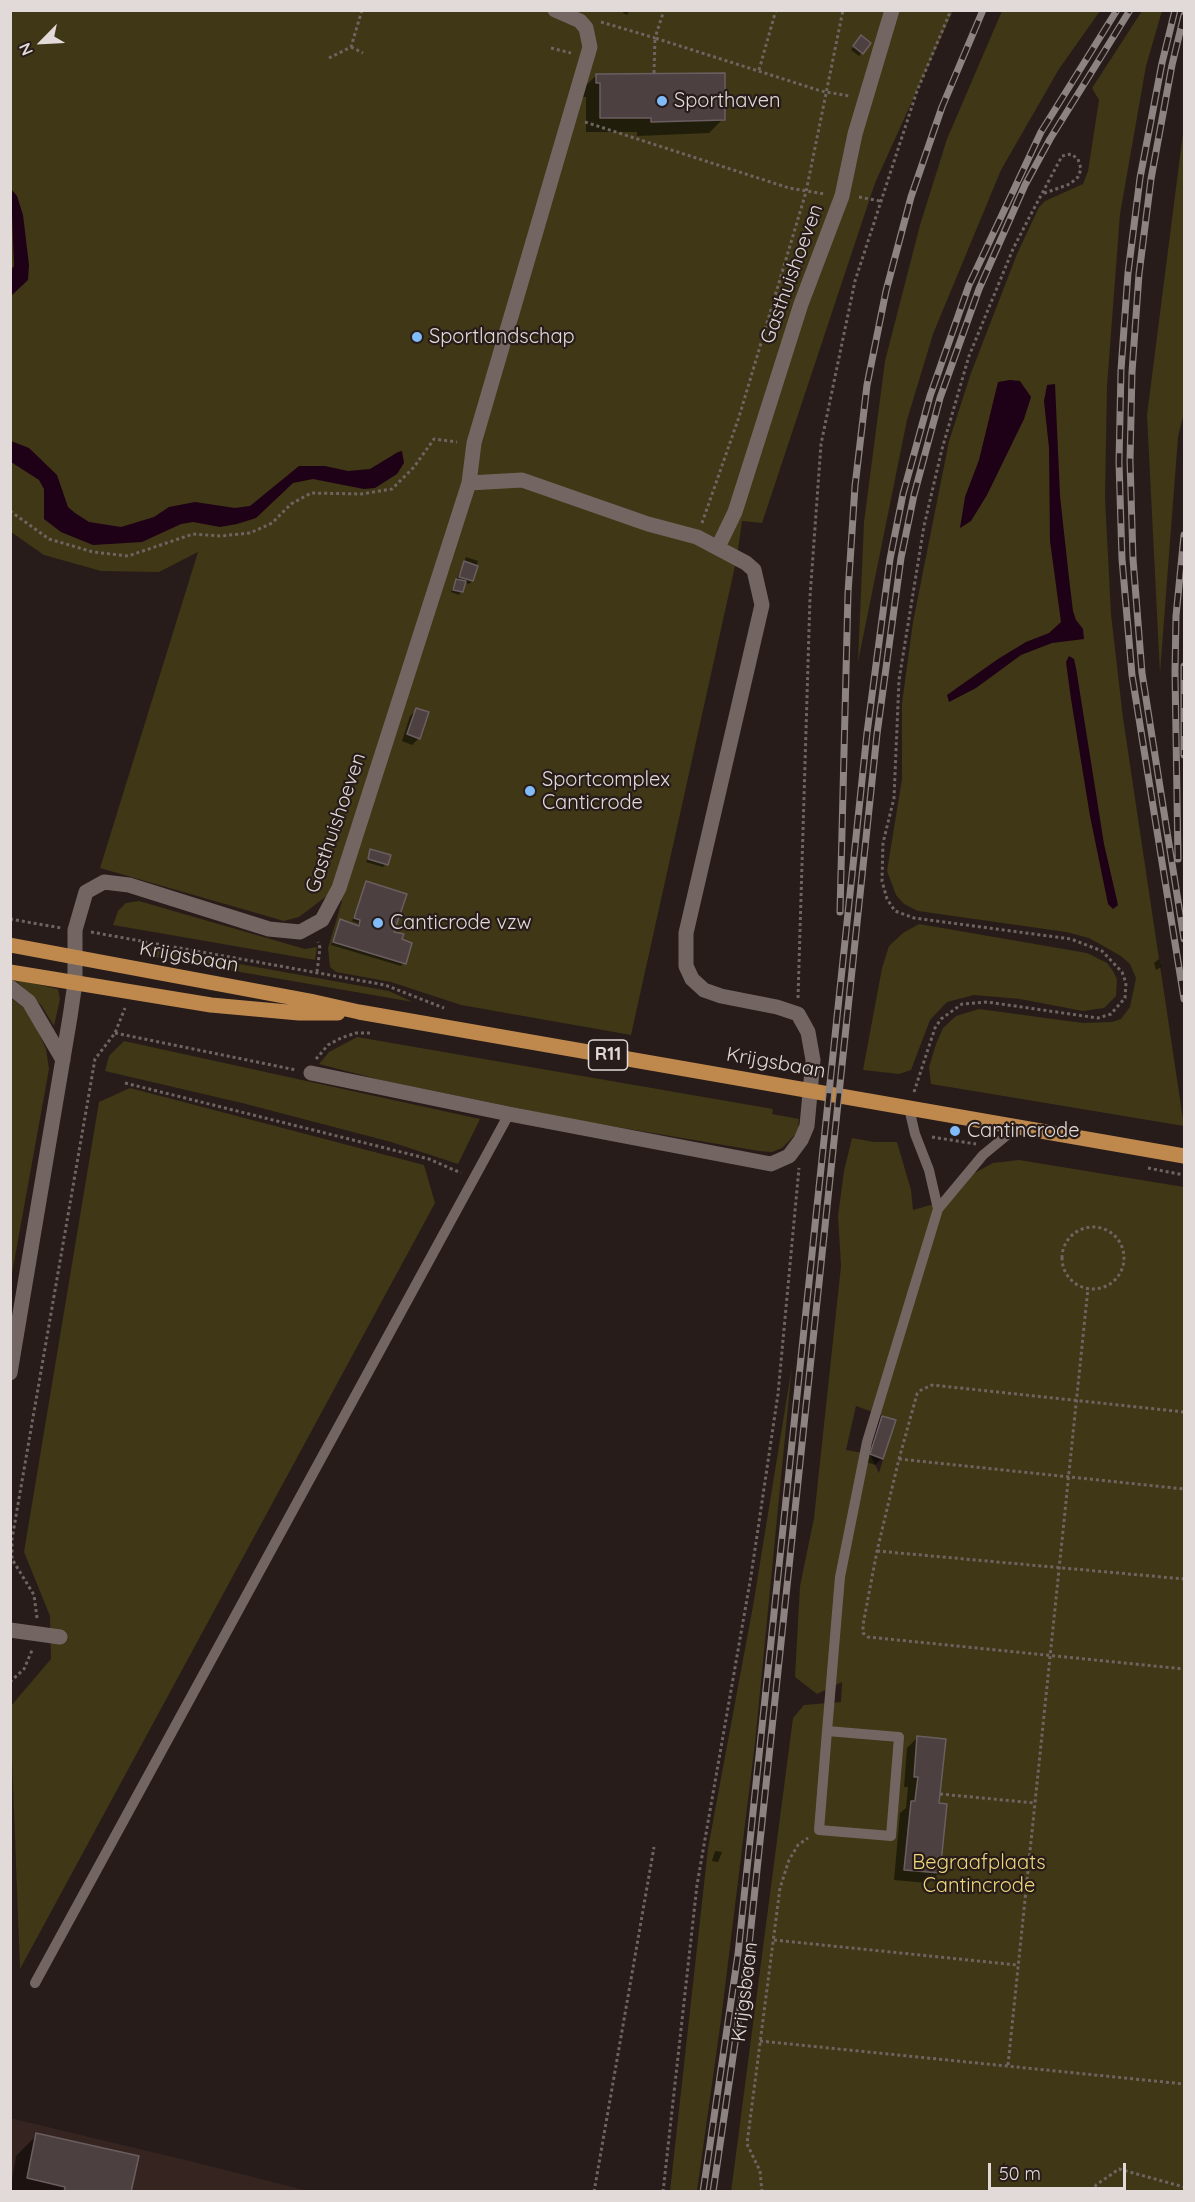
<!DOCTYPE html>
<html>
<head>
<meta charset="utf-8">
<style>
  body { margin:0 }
  #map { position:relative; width:1195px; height:2202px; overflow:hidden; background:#271c19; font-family:Quicksand,sans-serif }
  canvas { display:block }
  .frame { position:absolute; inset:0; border:12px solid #e2dad8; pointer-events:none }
  .north { position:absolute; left:12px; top:12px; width:60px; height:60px; -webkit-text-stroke:4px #271c19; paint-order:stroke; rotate:246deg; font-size:16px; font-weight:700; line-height:24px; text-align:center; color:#e2dad8 }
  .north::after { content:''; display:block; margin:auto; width:21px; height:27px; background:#e2dad8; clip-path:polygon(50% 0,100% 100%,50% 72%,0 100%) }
  .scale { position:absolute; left:988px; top:2163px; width:138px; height:27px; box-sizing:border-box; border:3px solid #e2dad8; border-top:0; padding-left:8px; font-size:18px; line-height:21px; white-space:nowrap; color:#e2dad8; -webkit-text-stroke:4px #271c19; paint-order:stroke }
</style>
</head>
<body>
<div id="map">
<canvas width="1195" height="2202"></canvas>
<div class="frame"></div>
<div class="north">N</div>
<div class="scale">50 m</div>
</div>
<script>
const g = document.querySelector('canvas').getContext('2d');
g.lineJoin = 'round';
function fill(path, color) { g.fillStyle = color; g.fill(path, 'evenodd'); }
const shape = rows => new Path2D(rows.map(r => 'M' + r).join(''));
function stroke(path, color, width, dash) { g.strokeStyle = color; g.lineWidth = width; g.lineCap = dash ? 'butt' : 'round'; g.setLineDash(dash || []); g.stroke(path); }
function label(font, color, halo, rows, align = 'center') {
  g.font = font + ' Quicksand,sans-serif'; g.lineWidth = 4.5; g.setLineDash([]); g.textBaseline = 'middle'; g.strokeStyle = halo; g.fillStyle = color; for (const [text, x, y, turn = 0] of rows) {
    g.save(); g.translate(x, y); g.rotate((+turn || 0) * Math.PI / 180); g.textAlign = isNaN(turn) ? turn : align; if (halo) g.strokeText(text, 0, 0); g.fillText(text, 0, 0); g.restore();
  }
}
fill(shape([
  [10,2118,194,2162,308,2191,11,2191]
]), '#35241f');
fill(shape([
  [10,11,953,11,875,183,762,523,742,521,737,557,631,1035,461,1005,391,982,336,972,330,967,328,948,342,901,328,895,299,917,284,921,100,868,198,552,159,572,101,571,44,555,11,532],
  [1002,11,1100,11,1059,69,1001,170,933,334,907,420,858,662,864,522,885,361,920,225,947,139],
  [1142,11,1162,11,1146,66,1120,214,1107,386,1105,498,1111,614,1123,718,1184,1126,931,1084,929,1067,936,1044,943,1028,956,1016,979,1009,1083,1023,1112,1022,1121,1019,1130,1007,1136,978,1130,964,1121,956,1089,938,1066,932,918,911,904,904,896,895,887,871,902,779,902,703,913,622,949,441,971,373,1017,254,1039,207,1045,201,1083,184,1088,171,1099,100,1092,88],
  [1184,125,1184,413,1178,437,1160,673,1147,415],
  [139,901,305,949,317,947,315,960,113,925,118,911,126,903],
  [919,924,1087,953,1107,963,1113,971,1117,979,1116,996,1104,1008,1083,1011,1020,999,974,995,947,1002,930,1020,911,1070,899,1074,863,1070,882,968,889,946,903,933],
  [151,948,389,991,413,1002,148,956],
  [14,979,58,989,60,999,54,1026,41,1005],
  [11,998,29,1012,46,1049,49,1069,11,1279],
  [357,1037,773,1109,772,1114,799,1119,798,1132,782,1148,772,1152,759,1151,570,1119,381,1080,319,1064,329,1052],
  [124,1041,480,1119,458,1164,391,1142,246,1104,105,1071,109,1056],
  [130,1088,424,1165,435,1203,20,1969,10,1707,51,1659,50,1616,24,1552,99,1102],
  [852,1138,874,1142,897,1142,911,1190,913,1210,948,1200,967,1177,993,1163,1019,1160,1184,1187,1184,2191,731,2192,793,1718,804,1705,841,1702,842,1682,817,1694,795,1677,800,1586,814,1518,841,1266,838,1216,844,1171],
  [856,1406,895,1420,879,1473,870,1454,846,1450],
  [792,1366,755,1743,721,2020,697,2191,670,2191,708,1848,753,1606]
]), '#3f3715');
fill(shape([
  [11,189,17,196,23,215,29,265,28,280,11,296,11,270,14,266],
  [1010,380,1020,381,1031,397,1024,419,987,495,971,521,960,528,965,497,979,460,998,382],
  [1055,384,1060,496,1069,578,1073,611,1076,620,1083,629,1084,639,1052,643,1021,655,976,688,949,702,947,695,998,659,1026,642,1049,633,1061,622,1050,541,1049,448,1044,401,1047,385],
  [11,441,29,448,57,475,68,507,75,513,89,522,121,527,154,517,169,507,195,502,235,508,250,506,299,466,325,466,348,471,370,469,398,452,402,451,404,463,397,474,375,488,364,489,313,479,293,483,256,518,237,524,220,527,193,522,181,524,142,542,93,545,61,532,44,519,44,489,39,480,11,462],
  [1069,656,1074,659,1076,668,1104,844,1118,905,1113,909,1108,904,1090,816,1071,699,1066,662]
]), '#1e0017');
fill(shape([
  [624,10,630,10,627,15,623,13],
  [858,40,869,44,859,56,851,50],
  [597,75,723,119,709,133,637,136,637,132,586,132,586,97,582,97,582,89],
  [466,557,478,561,472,581,469,584,464,582,459,595,451,592],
  [417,710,419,738,412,745,402,741,410,716],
  [371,851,386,864,383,867,366,862],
  [366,883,393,933,400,940,404,963,401,966,331,945,340,921,357,927,358,923,352,921],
  [1159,959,1161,967,1156,970,1154,963],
  [882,1417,882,1458,875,1465,864,1461,875,1424],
  [918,1737,938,1805,939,1873,928,1883,894,1880,900,1813,906,1808,908,1787,904,1787,907,1748],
  [715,1851,722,1852,718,1862,712,1861],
  [37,2135,129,2192,10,2192,16,2156]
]), '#0007');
const building = shape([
  [861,35,871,43,863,54,853,46,861,35],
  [725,73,725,120,651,122,651,118,600,118,600,83,596,83,596,74,725,73],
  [464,561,478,566,473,581,459,577,464,561],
  [456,579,466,581,463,592,453,590,456,579],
  [416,708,429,712,420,739,407,734,416,708],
  [370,849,391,855,388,865,368,859,370,849],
  [366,881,407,894,394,932,404,934,402,939,412,943,406,964,333,942,340,919,359,926,360,920,354,918,366,881],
  [882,1416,896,1420,883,1459,870,1454,882,1416],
  [917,1736,946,1739,939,1803,947,1804,940,1873,904,1870,911,1801,915,1801,916,1792,918,1777,914,1777,917,1736],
  [36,2133,139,2156,131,2192,64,2192,65,2187,27,2178,36,2133]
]);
fill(building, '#4c4041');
stroke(building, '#6b5e60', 1.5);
stroke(shape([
  [601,22,655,38,664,10],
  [351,47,363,53],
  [551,48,571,53],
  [329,58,351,47,362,10],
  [759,70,776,10],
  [654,73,655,38,821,91,849,96],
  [585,122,789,188,825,194],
  [859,197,880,201],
  [10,511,49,539,93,552,128,556,193,534,220,536,250,533,272,523,291,504,311,493,361,494,392,489,414,467,434,439,457,442],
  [702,523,739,417,806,192,843,10],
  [10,919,61,928],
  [91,932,385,985,444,1008],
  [317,972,320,948,318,942],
  [798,998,810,597,821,444,855,281,917,91,951,10],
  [115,1033,296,1070],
  [316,1059,328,1045,341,1038,356,1033,372,1033],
  [125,1083,429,1159,461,1173],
  [914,1092,935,1028,941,1019,962,1004,987,1002,1098,1018,1111,1014,1125,998,1126,983,1122,972,1102,951,1071,939,914,918,895,911,887,899,882,881,883,843,894,798,899,680,924,526,942,449,969,356,1013,249,1030,216,1062,156,1071,154,1078,159,1081,169,1078,177,1070,184,1042,194],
  [932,1137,976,1144],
  [1148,1168,1184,1175],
  '1062 1258a31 31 0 1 1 62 0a31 31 0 1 1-62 0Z',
  [1184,1412,932,1385,921,1390,917,1394,899,1459,877,1551,863,1625,863,1633,868,1637,1184,1669],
  [899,1459,1184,1489],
  [877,1551,1184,1579],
  [37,1618,34,1595,12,1559,12,1539,95,1059,115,1033,125,1008],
  [10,1682,24,1669,33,1648],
  [940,1794,1035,1803],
  [774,1940,1017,1965],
  [760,2041,1184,2084],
  [1008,2065,1088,1288],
  [594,2192,654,1847],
  [663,2192,697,1885,751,1576,778,1394,799,1168],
  [762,2192,760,2171,747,2144,780,1888,789,1860,798,1845,808,1838],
  [1092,2192,1096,2185,1119,2169,1184,2187]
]), '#6e6461', 3, [3, 3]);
stroke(shape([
  [909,1108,915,1134,929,1170,938,1209],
  [827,1731,899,1737,891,1836,819,1830,827,1731,840,1577,867,1442,938,1209,983,1155,1017,1127],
  [35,1983,509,1114]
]), '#736662', 10);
stroke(shape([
  [718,547,735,512,801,304,842,196,855,134,892,10],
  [10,987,29,1002,63,1060],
  [311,1073,509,1114,771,1164,789,1156,801,1140,807,1126,813,1060,808,1032,798,1014,777,1007,721,996,704,990,692,979,686,966,686,933,762,605,754,570,746,563,697,537,648,524,522,480,469,483],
  [10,1373,70,1017,75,983,75,930,86,892,104,882,129,885,269,929,300,932,322,920,339,888,469,483,474,443,590,47,586,28,580,21,555,10],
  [10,1630,60,1637]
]), '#736662', 15);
stroke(shape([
  [10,945,310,1001,359,1012,1184,1156],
  [10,972,211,1005,299,1013,338,1013]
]), '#bf894e', 15);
const rail = shape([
  [1175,10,1162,63,1140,178,1128,273,1121,370,1119,462,1122,559,1132,675,1184,999],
  [1184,15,1172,65,1151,179,1139,274,1132,372,1130,461,1133,559,1142,673,1184,939],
  [1184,666,1184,755],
  [1178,859,1175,672,1176,616,1184,535],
  [840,912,848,593,855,486,867,385,886,291,911,197,942,107,983,10],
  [703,2192,738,1954,867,733,890,559,903,494,930,396,969,285,1041,132,1117,10],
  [713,2192,748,1955,877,734,901,558,914,495,940,398,979,289,1025,185,1050,139,1130,10]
]);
stroke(rail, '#8d8481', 7);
stroke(rail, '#271c19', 4.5, [14]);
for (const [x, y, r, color] of [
  [662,101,6,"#81bcfa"],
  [417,337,6,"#81bcfa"],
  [530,791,6,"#81bcfa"],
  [378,923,6,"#81bcfa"],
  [955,1131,6,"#81bcfa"]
]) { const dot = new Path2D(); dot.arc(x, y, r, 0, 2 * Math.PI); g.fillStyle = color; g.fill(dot); stroke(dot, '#271c19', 2); }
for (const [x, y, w] of [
  [608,1055,39]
]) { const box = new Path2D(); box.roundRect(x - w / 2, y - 15, w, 30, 4.5); g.fillStyle = '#271c19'; g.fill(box); stroke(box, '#e2dad8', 1.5); }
label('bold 18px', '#e2dad8', null, [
  ["R11",608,1055]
]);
label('20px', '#e2dad8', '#271c19', [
  ["Sporthaven",674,101],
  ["Sportlandschap",429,337],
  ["Sportcomplex",542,780],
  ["Canticrode",542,803],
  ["Canticrode vzw",390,923],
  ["Cantincrode",967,1131]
], 'left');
label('20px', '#e2dad8', '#271c19', [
  ["Gasthuishoeven",792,274,-70],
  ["Gasthuishoeven",336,823,-71],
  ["Krijgsbaan",189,957,10],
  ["Krijgsbaan",776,1063,10],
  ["Krijgsbaan",745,1992,-83]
]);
label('20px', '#eed87b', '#271c19', [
  ["Begraafplaats",979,1863],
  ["Cantincrode",979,1886]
]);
</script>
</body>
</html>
